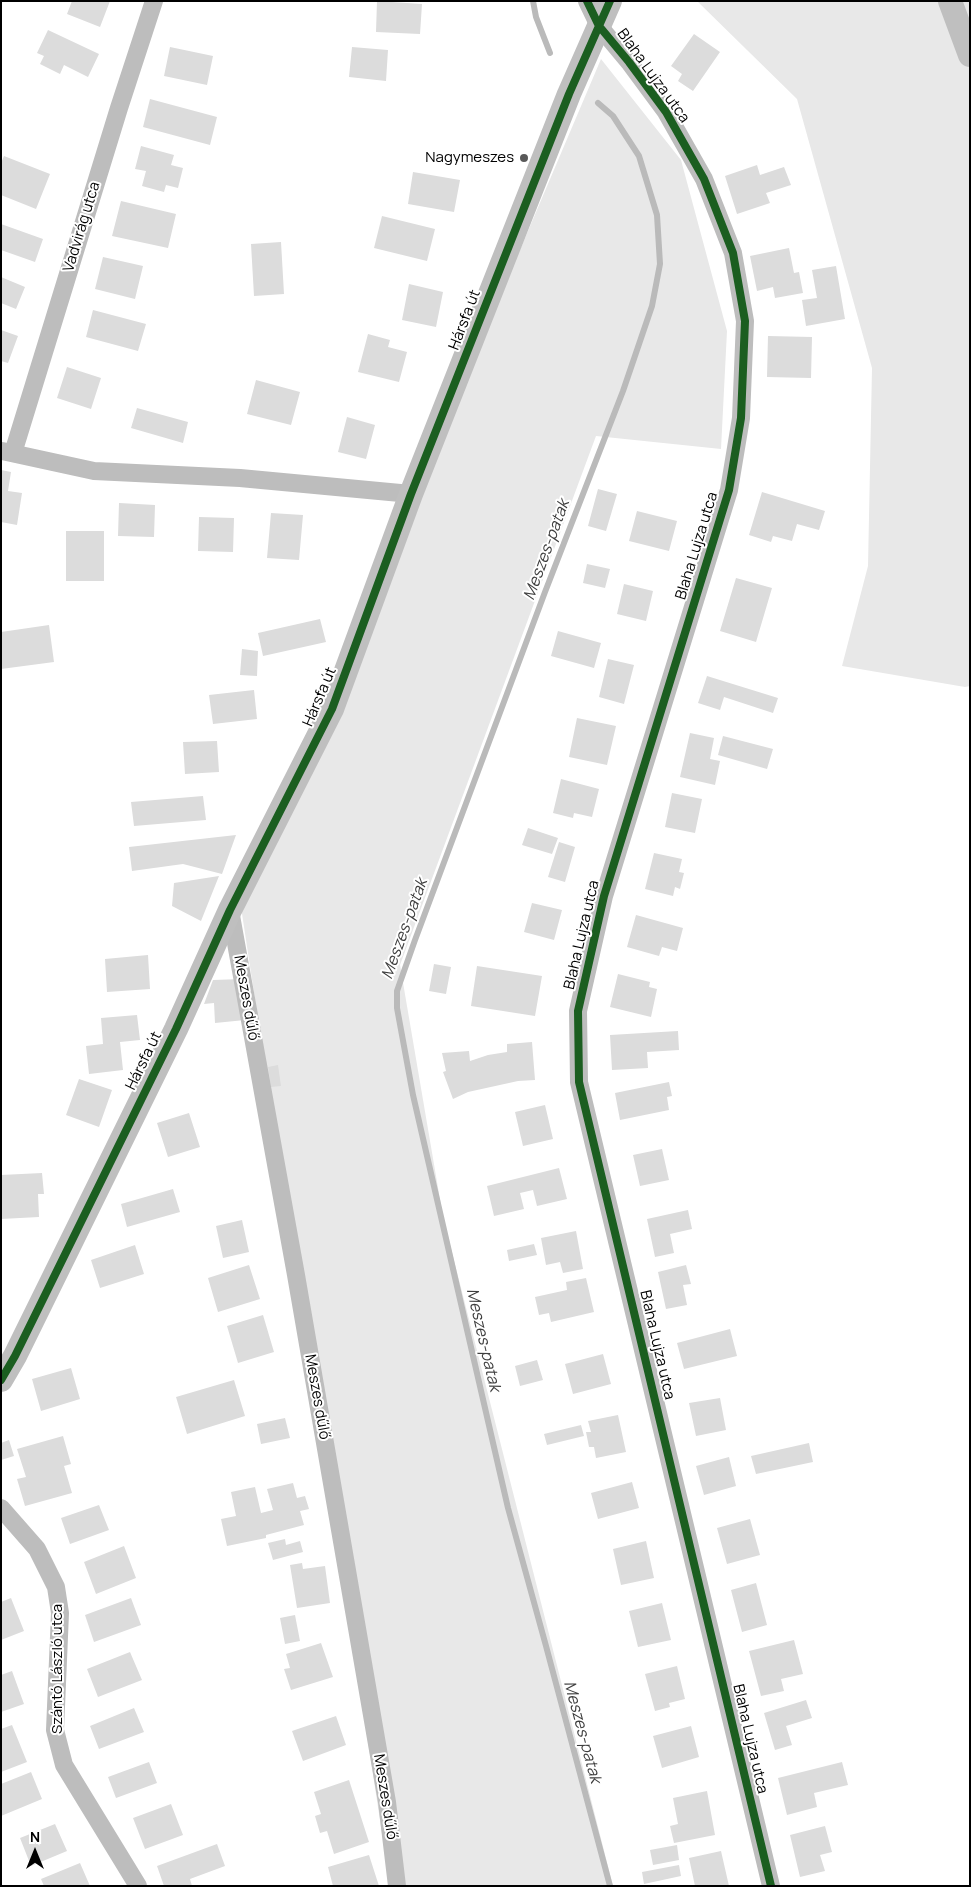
<!DOCTYPE html>
<html>
<head>
<meta charset="utf-8">
<style>
  body { margin:0 }
  #map { position:relative; width:971px; height:1887px; overflow:hidden; background:#fff; font-family:Manrope,sans-serif }
  canvas { display:block }
  .frame { position:absolute; inset:0; border:2px solid #000; pointer-events:none }
  .north { position:absolute; left:10px; top:1827px; width:50px; height:50px; -webkit-text-stroke:4px #fff; paint-order:stroke; rotate:0deg; font-size:14px; font-weight:700; line-height:20px; text-align:center; color:#000 }
  .north::after { content:''; display:block; margin:auto; width:18px; height:22px; background:#000; clip-path:polygon(50% 0,100% 100%,50% 72%,0 100%) }
</style>
</head>
<body>
<div id="map">
<canvas width="971" height="1887"></canvas>
<div class="frame"></div>
<div class="north">N</div>
</div>
<script>
const g = document.querySelector('canvas').getContext('2d');
g.lineJoin = 'round';
function fill(path, color) { g.fillStyle = color; g.fill(path, 'evenodd'); }
const shape = rows => new Path2D(rows.map(r => 'M' + r).join(''));
function stroke(path, color, width, dash) { g.strokeStyle = color; g.lineWidth = width; g.lineCap = dash ? 'butt' : 'round'; g.setLineDash(dash || []); g.stroke(path); }
function label(font, color, halo, rows, align = 'center') {
  g.font = font + ' Manrope,sans-serif'; g.lineWidth = 4; g.setLineDash([]); g.textBaseline = 'middle'; g.strokeStyle = halo; g.fillStyle = color; for (const [text, x, y, turn = 0] of rows) {
    g.save(); g.translate(x, y); g.rotate((+turn || 0) * Math.PI / 180); g.textAlign = isNaN(turn) ? turn : align; if (halo) g.strokeText(text, 0, 0); g.fillText(text, 0, 0); g.restore();
  }
}
fill(shape([
  [697,1,970,1,970,686,965,687,842,666,868,566,872,368,797,99],
  [601,59,681,160,727,331,721,449,596,436,400,965,443,1217,613,1886,390,1886,241,907]
]), '#e8e8e8');
stroke(shape([
  [533,1,536,17,550,53],
  [598,103,613,116,639,156,657,215,660,264,652,306,623,391,545,592,415,940,397,991,397,1008,413,1095,508,1508,546,1646,610,1886]
]), '#bababa', 6);
fill(shape([
  [72,1,110,1,100,27,67,14],
  [377,1,422,4,420,34,376,32],
  [48,30,99,54,88,77,64,65,60,74,40,64,44,56,37,53],
  [694,34,720,52,693,91,678,81,682,74,671,66],
  [170,47,213,56,207,85,164,76],
  [352,47,388,50,386,81,349,77],
  [150,99,217,117,210,145,143,127],
  [141,146,174,155,171,165,183,168,178,188,166,185,164,192,142,186,146,171,135,169],
  [4,156,50,174,36,209,1,195,1,163],
  [757,165,760,175,784,167,791,185,766,193,770,203,737,214,725,176],
  [413,172,460,180,454,212,408,204],
  [121,201,176,214,168,248,112,236],
  [382,216,435,229,427,261,374,248],
  [1,224,43,239,35,262,1,250],
  [281,242,284,294,254,296,251,244],
  [789,248,794,273,799,272,803,293,775,298,773,287,757,291,750,256],
  [103,257,143,266,135,299,95,289],
  [836,266,845,319,806,326,802,300,817,298,812,270],
  [1,277,25,287,16,309,1,303],
  [409,284,443,292,436,327,402,320],
  [93,310,146,324,138,351,86,337],
  [1,330,18,336,8,363,1,361],
  [368,334,390,340,388,347,407,352,399,382,358,372],
  [768,336,812,337,811,378,767,377],
  [67,367,101,378,91,409,57,398],
  [256,380,300,392,291,425,247,414],
  [137,408,188,422,183,443,131,428],
  [347,417,375,425,366,459,338,452],
  [1,470,11,472,8,491,22,493,17,525,1,522],
  [598,489,617,494,606,531,588,526],
  [762,492,825,511,819,530,797,524,792,541,773,536,771,542,749,535],
  [119,503,155,505,154,537,118,536],
  [637,511,677,521,669,551,629,541],
  [271,513,303,515,299,560,267,558],
  [199,517,234,518,233,552,198,551],
  [66,531,104,531,104,581,66,581],
  [587,564,610,569,605,588,583,583],
  [736,578,772,588,756,642,720,631],
  [624,584,653,591,646,621,617,614],
  [320,619,326,642,263,656,258,633],
  [49,625,54,662,1,669,1,632],
  [558,631,601,643,594,668,551,656],
  [242,649,258,651,257,676,240,675],
  [608,659,634,665,624,704,599,697],
  [707,676,778,698,773,713,724,697,720,710,698,703],
  [254,690,257,719,213,724,209,695],
  [577,718,616,726,607,765,569,757],
  [690,733,714,738,710,759,720,761,715,785,680,777],
  [723,736,773,749,767,769,718,755],
  [217,741,219,772,185,774,183,742],
  [561,779,599,789,592,817,574,813,573,818,553,813],
  [672,793,702,799,695,833,665,827],
  [203,796,206,820,134,826,131,802],
  [528,828,558,838,552,854,522,845],
  [236,835,222,874,183,864,132,871,129,847],
  [559,842,575,847,565,882,548,877],
  [654,853,682,859,679,872,684,873,680,889,675,887,673,896,645,889],
  [219,876,201,921,172,906,174,883],
  [532,903,562,910,554,940,524,932],
  [636,915,683,928,677,951,662,947,659,956,627,947],
  [148,955,150,989,107,992,105,959],
  [434,964,451,967,446,994,429,991],
  [477,966,542,976,535,1016,471,1006],
  [618,974,650,982,649,987,657,989,651,1017,610,1007],
  [242,979,245,1020,215,1023,214,1003,204,1004,213,980],
  [137,1015,140,1040,120,1042,123,1070,89,1074,86,1046,103,1044,101,1018],
  [678,1031,679,1050,647,1052,648,1068,612,1070,610,1035],
  [532,1042,535,1080,518,1081,468,1092,453,1099,443,1072,446,1071,442,1053,469,1051,470,1061,488,1055,507,1052,507,1044],
  [278,1065,281,1086,271,1087,268,1067],
  [79,1079,112,1090,99,1127,66,1115],
  [669,1082,672,1096,667,1097,669,1110,620,1120,615,1093],
  [545,1105,553,1139,523,1146,515,1112],
  [189,1113,200,1147,168,1157,157,1123],
  [662,1149,669,1180,640,1186,633,1155],
  [559,1168,567,1199,537,1206,533,1190,520,1193,524,1209,494,1216,487,1186],
  [42,1173,44,1194,38,1194,39,1217,1,1219,1,1175],
  [173,1189,180,1212,127,1227,121,1204],
  [688,1210,692,1229,670,1234,674,1253,655,1257,647,1219],
  [242,1220,249,1252,223,1258,216,1226],
  [576,1231,583,1269,563,1273,560,1262,546,1265,541,1238],
  [534,1244,537,1255,509,1261,507,1250],
  [135,1245,144,1274,100,1288,91,1260],
  [249,1265,260,1299,218,1312,208,1278],
  [686,1265,691,1284,683,1285,687,1305,666,1309,658,1272],
  [586,1278,594,1312,551,1322,549,1313,539,1315,535,1297,567,1290,566,1282],
  [263,1315,274,1352,238,1363,227,1326],
  [730,1329,737,1356,684,1369,677,1343],
  [603,1354,611,1384,573,1394,565,1364],
  [537,1360,543,1380,520,1386,515,1366],
  [71,1368,80,1399,41,1411,32,1379],
  [234,1380,245,1416,187,1434,176,1397],
  [720,1398,726,1430,696,1436,689,1403],
  [618,1415,626,1452,596,1458,594,1447,589,1447,586,1432,591,1432,588,1421],
  [285,1418,290,1438,261,1444,257,1424],
  [581,1425,584,1436,547,1445,544,1434],
  [63,1436,71,1464,64,1466,72,1493,25,1506,17,1479,26,1477,17,1449],
  [9,1440,14,1456,1,1460,1,1443],
  [809,1443,813,1462,756,1474,751,1456],
  [729,1457,736,1486,704,1495,696,1466],
  [632,1482,639,1508,598,1519,591,1493],
  [293,1483,297,1498,305,1496,309,1509,300,1511,304,1525,266,1535,266,1538,227,1546,221,1519,236,1516,231,1492,255,1487,261,1513,273,1510,267,1489],
  [99,1505,109,1530,70,1544,61,1518],
  [750,1519,760,1555,727,1564,717,1528],
  [285,1539,286,1545,300,1541,303,1552,273,1560,268,1543],
  [646,1541,654,1578,621,1585,613,1549],
  [124,1546,136,1578,96,1594,84,1562],
  [302,1563,303,1569,325,1566,330,1603,297,1608,290,1565],
  [756,1583,767,1625,742,1632,731,1590],
  [11,1598,24,1631,1,1640,1,1602],
  [131,1598,141,1625,94,1642,85,1615],
  [662,1603,671,1640,638,1647,629,1611],
  [295,1615,300,1641,285,1644,280,1618],
  [794,1640,803,1674,781,1679,784,1691,761,1696,749,1651],
  [321,1643,333,1677,291,1690,284,1669,290,1668,286,1654],
  [130,1652,142,1680,98,1697,87,1669],
  [677,1666,685,1699,669,1703,670,1707,655,1711,645,1674],
  [12,1671,24,1704,1,1712,1,1675],
  [806,1700,812,1718,786,1726,792,1745,775,1750,764,1713],
  [134,1708,144,1732,99,1749,90,1726],
  [336,1716,346,1745,303,1761,292,1731],
  [12,1725,27,1762,1,1772,1,1729],
  [691,1726,699,1757,662,1768,653,1736],
  [149,1762,157,1783,116,1798,108,1777],
  [842,1762,848,1785,814,1793,817,1807,787,1815,778,1778],
  [31,1772,42,1799,1,1816,1,1784],
  [349,1780,369,1842,334,1854,327,1831,320,1833,315,1816,321,1814,314,1792],
  [707,1791,715,1835,674,1843,670,1826,678,1824,673,1798],
  [171,1804,183,1835,145,1849,133,1818],
  [55,1824,67,1851,31,1866,20,1838],
  [825,1826,832,1852,820,1855,825,1871,800,1877,790,1835],
  [217,1844,225,1866,190,1879,192,1886,164,1886,157,1866],
  [677,1845,679,1860,653,1865,650,1850],
  [721,1851,729,1886,695,1886,689,1858],
  [369,1855,379,1886,333,1886,328,1867],
  [80,1863,90,1886,44,1886,41,1879],
  [679,1865,681,1876,644,1884,642,1872]
]), '#dcdcdc');
stroke(shape([
  [587,1,599,26,629,62,666,112,704,179,733,253,745,321,741,418,729,490,604,896,578,1011,579,1082,771,1886],
  [2,451,94,471,240,478,411,494],
  [13,453,119,108,154,1],
  [230,910,296,1275,387,1802,397,1886],
  [1,1508,37,1549,56,1587,60,1613,55,1730,64,1765,138,1886]
]), '#bdbdbd', 18);
stroke(shape([
  [950,1,970,55],
  [1,1380,15,1356,176,1029,230,910,332,709,411,494,569,94,610,1]
]), '#bfbfbf', 24);
stroke(shape([
  [587,1,599,26,629,62,666,112,704,179,733,253,745,321,741,418,729,490,604,896,578,1011,579,1082,771,1886],
  [1,1380,15,1356,176,1029,230,910,332,709,411,494,569,94,610,1]
]), '#1b5e20', 8);
for (const [x, y, r, color] of [
  [524,158,5,"#595959"]
]) { const dot = new Path2D(); dot.arc(x, y, r, 0, 2 * Math.PI); g.fillStyle = color; g.fill(dot); stroke(dot, '#fff', 2); }
label('15px', '#000', '#fff', [
  ["Blaha Lujza utca",653,76,54],
  ["Vadvirág utca",82,227,-73],
  ["Hársfa út",465,320,-69],
  ["Blaha Lujza utca",697,546,-73],
  ["Hársfa út",320,697,-67],
  ["Blaha Lujza utca",582,935,-77],
  ["Meszes dűlő",246,998,80],
  ["Hársfa út",144,1061,-64],
  ["Blaha Lujza utca",657,1345,77],
  ["Meszes dűlő",317,1397,80],
  ["Szántó László utca",58,1669,-90],
  ["Blaha Lujza utca",750,1739,77],
  ["Meszes dűlő",385,1797,81]
]);
label('15px', '#000', '#fff', [
  ["Nagymeszes",514,158]
], 'right');
label('italic 16px', '#3e3e3e', '#fff', [
  ["Meszes-patak",547,550,-70],
  ["Meszes-patak",405,929,-70],
  ["Meszes-patak",483,1340,77],
  ["Meszes-patak",582,1732,75]
]);
</script>
</body>
</html>
